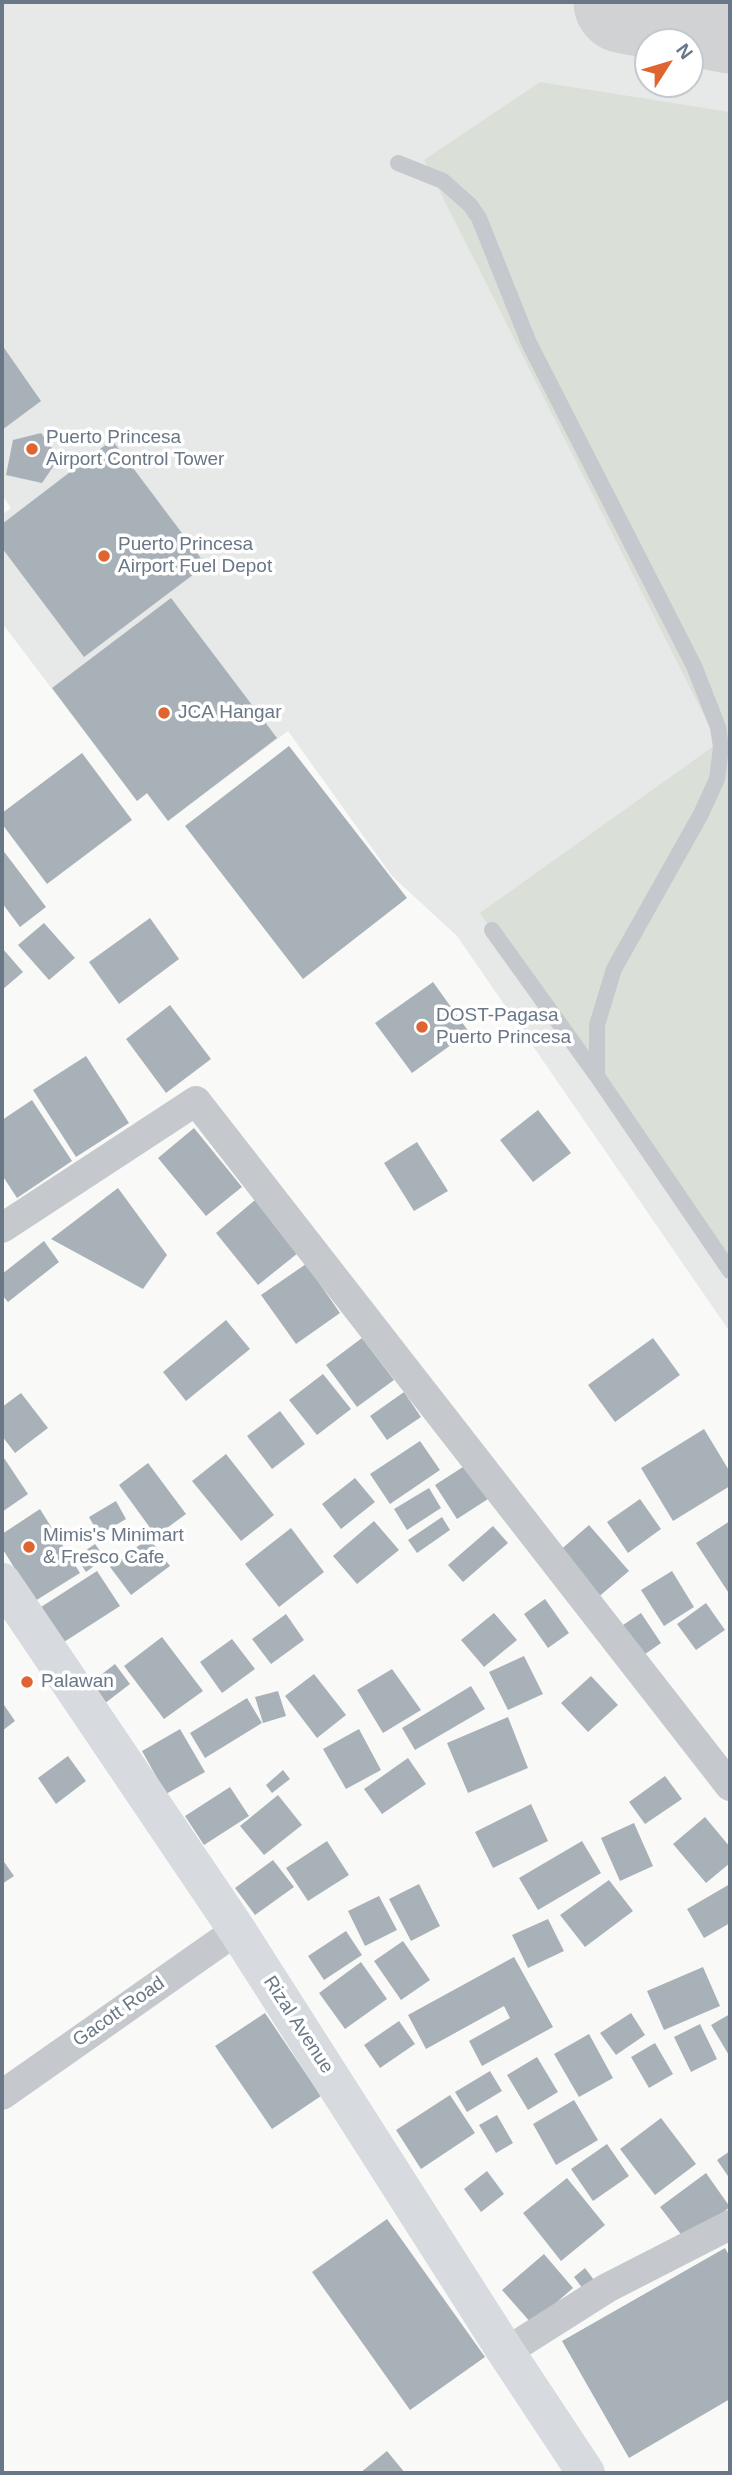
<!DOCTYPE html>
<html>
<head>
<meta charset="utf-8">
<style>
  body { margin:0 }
  #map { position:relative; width:732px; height:2475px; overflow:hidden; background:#f9f9f7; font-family:Arial,sans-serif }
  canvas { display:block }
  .frame { position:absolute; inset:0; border:4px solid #697787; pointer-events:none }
  .north { position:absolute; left:634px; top:28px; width:70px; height:70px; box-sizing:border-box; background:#fff; border:2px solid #c3c9cf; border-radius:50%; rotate:53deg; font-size:19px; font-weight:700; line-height:28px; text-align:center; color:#697787 }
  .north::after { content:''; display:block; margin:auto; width:24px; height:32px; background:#df6430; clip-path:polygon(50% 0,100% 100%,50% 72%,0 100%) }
</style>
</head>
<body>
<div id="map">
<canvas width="732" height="2475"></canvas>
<div class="frame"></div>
<div class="north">N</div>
</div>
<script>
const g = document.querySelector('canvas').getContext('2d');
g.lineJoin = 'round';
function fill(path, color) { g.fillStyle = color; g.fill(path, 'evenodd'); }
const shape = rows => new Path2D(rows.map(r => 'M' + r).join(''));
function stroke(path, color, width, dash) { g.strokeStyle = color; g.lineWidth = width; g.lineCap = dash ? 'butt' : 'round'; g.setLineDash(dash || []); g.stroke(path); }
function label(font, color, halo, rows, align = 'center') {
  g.font = font + ' Arial,sans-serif'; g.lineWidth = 7; g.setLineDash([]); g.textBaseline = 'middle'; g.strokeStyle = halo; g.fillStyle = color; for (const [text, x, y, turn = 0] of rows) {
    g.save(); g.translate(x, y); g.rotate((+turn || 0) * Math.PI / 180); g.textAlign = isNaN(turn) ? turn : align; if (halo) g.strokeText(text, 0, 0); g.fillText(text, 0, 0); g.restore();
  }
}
fill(shape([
  [2,2,730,2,730,1332,457,936,392,876,288,731,168,821,147,794,137,801,2,623,2,515,11,508,2,495],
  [648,42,690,42,690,84,648,84]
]), '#e7e8e8');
fill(shape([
  [540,82,730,112,730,1282,480,913,718,743,424,160]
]), '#dae0d8');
stroke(shape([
  [625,2,730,22]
]), '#d0d2d4', 103);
fill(shape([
  [2,345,41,401,2,430],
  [41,433,59,458,42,483,6,475,13,440],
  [112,440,206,565,84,657,2,548,2,524],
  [171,598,277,738,168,821,147,793,137,801,52,688],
  [289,746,407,898,303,979,185,826],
  [82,753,132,820,47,884,2,824,2,813],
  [2,849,46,907,20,927,2,903],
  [150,918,179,959,119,1004,89,962],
  [44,923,75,958,49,980,18,945],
  [3,949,23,972,2,990,2,950],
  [433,982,469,1032,412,1073,375,1023],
  [170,1005,211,1059,166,1093,126,1039],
  [86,1056,129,1123,76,1157,33,1090],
  [32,1100,72,1161,17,1198,2,1175,2,1120],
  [538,1110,571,1153,533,1182,500,1140],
  [194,1128,242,1187,206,1216,158,1158],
  [417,1142,448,1191,414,1211,384,1163],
  [118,1188,167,1255,143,1289,51,1239],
  [255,1200,298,1253,258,1285,216,1233],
  [44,1241,59,1262,8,1302,2,1295,2,1274],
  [306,1264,340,1313,296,1344,261,1295],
  [226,1320,250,1349,186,1401,163,1372],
  [362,1338,394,1380,357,1407,326,1365],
  [653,1338,680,1375,615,1422,588,1385],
  [323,1374,351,1409,317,1435,289,1400],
  [404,1392,421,1417,387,1440,370,1416],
  [21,1393,48,1428,15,1453,2,1436,2,1407],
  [280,1411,305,1444,272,1469,247,1436],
  [704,1429,730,1472,730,1486,673,1521,641,1468],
  [420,1441,440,1470,390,1504,370,1474],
  [226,1454,274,1515,241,1541,192,1481],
  [2,1455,28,1494,2,1512],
  [148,1463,186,1514,156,1536,119,1485],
  [466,1465,488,1499,457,1519,435,1485],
  [355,1478,375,1502,341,1529,322,1504],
  [429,1488,441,1508,407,1530,394,1509],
  [640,1499,661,1529,628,1553,607,1522],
  [116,1501,126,1519,99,1535,89,1517],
  [40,1509,80,1573,35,1601,2,1548,2,1534],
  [442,1517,450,1530,417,1553,408,1540],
  [374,1521,399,1550,357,1584,333,1556],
  [730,1521,730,1595,696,1543],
  [589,1525,629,1571,596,1599,557,1553],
  [493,1526,508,1543,463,1582,448,1565],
  [291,1528,324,1572,279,1607,245,1564],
  [149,1538,170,1566,131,1595,110,1567],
  [95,1544,105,1558,86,1572,76,1557],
  [97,1571,120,1606,64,1642,41,1607],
  [672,1571,694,1607,664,1626,641,1590],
  [545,1599,569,1633,548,1648,524,1614],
  [706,1603,725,1630,696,1650,677,1624],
  [494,1613,517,1640,484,1667,461,1640],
  [641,1613,661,1643,638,1659,617,1629],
  [286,1614,304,1640,271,1664,252,1639],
  [162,1637,203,1691,164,1719,124,1666],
  [232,1639,255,1669,222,1693,200,1662],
  [524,1656,543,1694,508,1710,489,1672],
  [115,1664,130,1684,104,1704,89,1684],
  [392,1669,421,1710,383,1733,357,1690],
  [314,1674,346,1715,317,1738,285,1696],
  [591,1676,618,1705,588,1732,561,1703],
  [471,1686,485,1709,415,1750,402,1728],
  [278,1691,286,1716,263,1723,255,1697],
  [247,1698,262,1723,205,1758,190,1733],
  [2,1702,15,1721,2,1731],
  [508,1717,528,1768,468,1793,447,1743],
  [180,1729,205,1772,166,1794,142,1751],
  [359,1729,381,1770,346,1789,323,1749],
  [68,1756,86,1781,56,1804,38,1778],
  [408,1758,426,1784,382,1814,364,1789],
  [283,1770,290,1779,272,1793,266,1785],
  [665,1776,682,1799,645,1824,629,1802],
  [230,1787,249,1816,204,1845,185,1816],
  [278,1795,302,1825,264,1855,240,1826],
  [531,1804,548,1841,493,1868,475,1832],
  [705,1817,730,1847,730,1863,706,1883,673,1844],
  [634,1823,653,1866,620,1881,601,1838],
  [327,1841,349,1875,308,1901,286,1868],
  [582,1841,601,1873,538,1910,519,1878],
  [2,1859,14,1876,2,1884],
  [273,1860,294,1887,255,1915,235,1888],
  [609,1880,633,1911,585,1947,560,1915],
  [419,1884,440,1926,411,1941,389,1899],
  [730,1884,730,1923,704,1938,687,1909],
  [379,1896,397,1930,365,1946,348,1911],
  [548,1919,564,1951,528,1968,512,1935],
  [346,1931,362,1955,324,1980,308,1956],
  [403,1941,430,1980,401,2000,374,1961],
  [514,1957,553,2027,482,2066,469,2041,510,2018,504,2006,426,2049,408,2015],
  [361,1962,387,1999,345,2029,319,1993],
  [703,1967,720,2006,664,2030,647,1991],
  [265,2013,321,2096,272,2129,215,2046],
  [631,2013,645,2035,616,2055,600,2033],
  [730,2014,730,2057,711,2025],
  [399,2021,415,2044,380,2068,364,2045],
  [700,2024,717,2059,691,2072,674,2037],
  [589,2034,613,2078,579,2097,554,2054],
  [655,2043,673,2074,649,2088,631,2057],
  [537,2057,558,2092,528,2110,507,2075],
  [490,2071,502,2091,467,2112,455,2092],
  [450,2095,475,2133,421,2169,396,2130],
  [574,2100,598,2140,556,2165,533,2124],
  [497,2115,513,2143,496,2153,479,2125],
  [661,2118,696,2164,655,2195,620,2149],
  [607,2144,629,2176,593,2201,571,2169],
  [730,2151,730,2179,717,2160],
  [487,2171,504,2194,481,2212,464,2189],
  [706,2173,730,2207,686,2241,660,2207],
  [567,2178,605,2225,561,2261,523,2213],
  [387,2219,485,2357,410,2410,312,2272],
  [725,2248,730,2257,730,2399,629,2458,562,2341],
  [544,2254,573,2288,532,2324,502,2290],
  [585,2268,600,2288,589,2297,574,2277],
  [387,2451,405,2473,360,2473]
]), '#a9b1b8');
stroke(shape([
  [398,163,443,181,470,205,479,218,529,343,694,666,718,727,721,747,717,779,701,814,614,969,597,1025,597,1076],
  [492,930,597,1076,730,1271]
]), '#c5c8cc', 16);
stroke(shape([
  [2,1228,196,1101,730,1786],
  [2,2095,237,1930],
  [506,2352,607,2288,730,2225]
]), '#c5c8cc', 30);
stroke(shape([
  [2,1582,237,1930,506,2352,586,2473]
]), '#d7dbdf', 38);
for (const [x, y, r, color] of [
  [32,449,7,"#df6430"],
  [104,556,7,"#df6430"],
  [164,713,7,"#df6430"],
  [422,1027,7,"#df6430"],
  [29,1547,7,"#df6430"],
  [27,1682,7,"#df6430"]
]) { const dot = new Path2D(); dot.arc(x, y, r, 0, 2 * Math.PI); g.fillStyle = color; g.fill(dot); stroke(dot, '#fff', 2.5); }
label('19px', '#697787', '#fff', [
  ["Puerto Princesa",46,438],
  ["Airport Control Tower",46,460],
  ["Puerto Princesa",118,545],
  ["Airport Fuel Depot",118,567],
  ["JCA Hangar",178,713],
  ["DOST-Pagasa",436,1016],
  ["Puerto Princesa",436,1038],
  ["Mimis's Minimart",43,1536],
  ["& Fresco Cafe",43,1558],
  ["Palawan",41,1682]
], 'left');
label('19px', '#697787', '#fff', [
  ["Gacott Road",119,2012,-35],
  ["Rizal Avenue",298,2025,57]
]);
</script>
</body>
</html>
